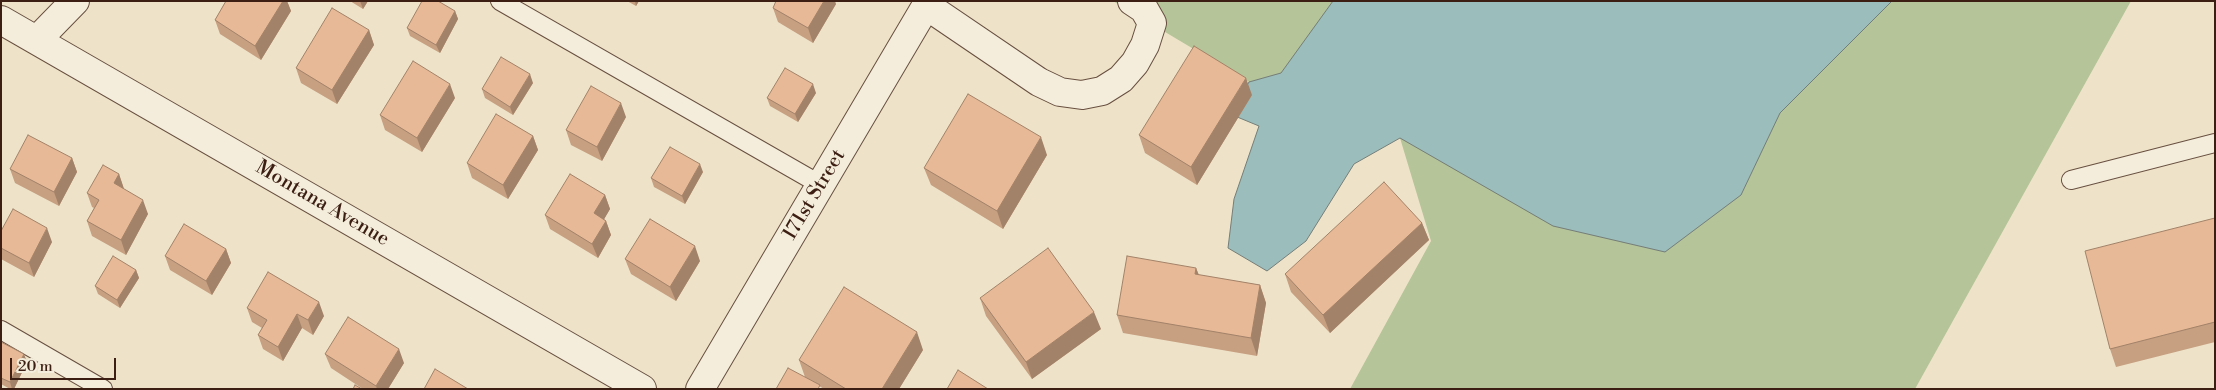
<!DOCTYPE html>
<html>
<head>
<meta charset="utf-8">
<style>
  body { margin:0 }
  #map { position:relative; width:2216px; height:390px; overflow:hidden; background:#eee3c8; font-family:"Libre Bodoni",serif }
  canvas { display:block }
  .frame { position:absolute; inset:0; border:2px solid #3c1e13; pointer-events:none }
  .scale { position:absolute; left:10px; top:358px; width:106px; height:22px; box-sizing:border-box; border:2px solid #3c1e13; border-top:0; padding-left:6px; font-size:15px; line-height:18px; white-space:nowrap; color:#3c1e13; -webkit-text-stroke:4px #f4eddb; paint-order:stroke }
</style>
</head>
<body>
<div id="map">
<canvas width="2216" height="390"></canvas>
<div class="frame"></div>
<div class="scale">20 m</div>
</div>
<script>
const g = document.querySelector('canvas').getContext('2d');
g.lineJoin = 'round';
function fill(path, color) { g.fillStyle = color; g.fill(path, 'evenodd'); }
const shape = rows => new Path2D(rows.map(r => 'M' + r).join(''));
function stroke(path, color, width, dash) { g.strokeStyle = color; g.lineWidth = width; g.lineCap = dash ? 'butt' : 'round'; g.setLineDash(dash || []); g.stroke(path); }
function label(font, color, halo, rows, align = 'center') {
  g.font = font + ' "Libre Bodoni",serif'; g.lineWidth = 4.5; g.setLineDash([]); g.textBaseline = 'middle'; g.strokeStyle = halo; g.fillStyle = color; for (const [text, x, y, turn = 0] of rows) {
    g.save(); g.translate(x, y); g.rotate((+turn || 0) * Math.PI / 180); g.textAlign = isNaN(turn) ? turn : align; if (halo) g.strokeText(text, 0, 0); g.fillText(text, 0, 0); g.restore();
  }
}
fill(shape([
  [1113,1,2131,1,1915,389,1350,389,1431,241,1400,138,1249,82]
]), '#b5c499');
const water = shape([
  [1333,1,1892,1,1780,113,1741,195,1665,252,1553,226,1400,138,1354,164,1306,241,1267,271,1228,248,1234,199,1259,126,1230,114,1249,82,1281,73,1333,1]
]);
fill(water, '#9bbdbb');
stroke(water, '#757d78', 1);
const lane = shape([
  [500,1,821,185],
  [2071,180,2215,143],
  [1,330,103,389]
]);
const street = shape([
  [927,6,1039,82,1060,92,1082,95,1102,91,1121,79,1135,63,1145,45,1152,23,1144,9,1132,1],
  [1,20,642,389],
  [37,40,75,1],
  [700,389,929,1]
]);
stroke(lane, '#684f40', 20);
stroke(street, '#684f40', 30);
stroke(lane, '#f4eddb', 18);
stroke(street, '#f4eddb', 28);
fill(shape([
  [226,1,287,1,291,11,261,60,220,34,215,20],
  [350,1,368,1,363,9],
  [627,1,639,1,636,6],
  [836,4,813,43,778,22,773,8],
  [455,11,458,19,440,53,410,36,407,28],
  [369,30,374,45,337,104,301,83,296,68],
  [533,83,513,115,485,98,482,89],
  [816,93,798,122,770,106,767,98],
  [1252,95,1197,185,1145,153,1139,135],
  [455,98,422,152,385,130,380,115],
  [626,117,602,161,571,145,566,130],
  [533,136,538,150,508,199,472,178,467,163],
  [1047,155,1003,229,931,185,924,168],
  [72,158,77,172,59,206,15,183,10,169],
  [703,172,685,204,654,187,651,178],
  [119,174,124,189,148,214,126,255,92,236,87,221,94,208,92,207,87,193],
  [605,195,610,209,604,219,606,221,611,235,598,258,550,229,545,215],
  [2215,218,2215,342,2116,367,2110,349],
  [1422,223,1429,240,1330,333,1291,292,1285,274],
  [1,231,52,242,34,277,1,259],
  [226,249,231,263,212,295,170,270,165,256],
  [625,259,700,261,676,301,631,274],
  [1196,268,1199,275,1260,285,1266,303,1257,356,1123,333,1117,315],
  [136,270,139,278,120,308,98,294,95,286],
  [980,298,1101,329,1032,379,986,316],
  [247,308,324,316,313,335,302,328,283,361,263,349,258,335,262,328,252,322],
  [1,342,27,362,14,389,10,389,1,384],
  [923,350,899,389,824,389,805,377,799,360],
  [325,354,404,363,388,389,363,389,331,368]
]), '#c79f81');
fill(shape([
  [283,1,287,1,291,11,261,60,255,46],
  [360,1,368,1,363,9],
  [635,1,639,1,636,6],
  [824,1,835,1,836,4,813,43,808,28],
  [455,11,458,19,440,53,436,45],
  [369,30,374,45,337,104,332,90],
  [530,74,533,83,513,115,510,107],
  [1246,78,1252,95,1197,185,1191,167],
  [450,84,455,98,422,152,417,138],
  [813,84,816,93,798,122,795,114],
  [621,103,626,117,602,161,597,147],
  [533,136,538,150,508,199,503,185],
  [1041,137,1047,155,1003,229,997,211],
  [72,158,77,172,59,206,54,192],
  [700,164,703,172,685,204,682,196],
  [119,174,124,189,119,198,114,183],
  [605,195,610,209,599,228,594,213],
  [143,200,148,214,126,255,121,240],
  [606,221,611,235,598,258,592,244],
  [1422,223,1429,240,1330,333,1323,315],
  [47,228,52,242,34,277,29,263],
  [695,246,700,261,676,301,670,287],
  [226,249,231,263,212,295,206,281],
  [1196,268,1203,286,1195,274],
  [136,270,139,278,120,308,117,300],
  [1260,285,1266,303,1257,356,1251,338],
  [319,302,324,316,313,335,308,320],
  [1094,312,1101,329,1032,379,1026,362],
  [297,314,302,328,283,361,278,347],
  [917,332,923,350,899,389,882,389],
  [399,349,404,363,388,389,377,389,376,386],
  [24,354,27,362,14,389,12,389,10,382]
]), '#a28269');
const building = shape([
  [226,1,283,1,255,46,215,20,226,1],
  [422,1,438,1,455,11,436,45,407,28,422,1],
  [776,1,824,1,808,28,773,8,776,1],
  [332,8,369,30,332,90,296,68,332,8],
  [1194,46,1246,78,1191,167,1139,135,1194,46],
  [501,57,530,74,510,107,482,89,501,57],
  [413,61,450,84,417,138,380,115,413,61],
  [785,68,813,84,795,114,767,98,785,68],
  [591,86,621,103,597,147,566,130,591,86],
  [968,94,1041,137,997,211,924,168,968,94],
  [496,114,533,136,503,185,467,163,496,114],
  [28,135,72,158,54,192,10,169,28,135],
  [670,147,700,164,682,196,651,178,670,147],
  [103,165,119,174,114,183,143,200,121,240,87,221,99,200,87,193,103,165],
  [570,174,605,195,594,213,606,221,592,244,545,215,570,174],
  [1384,182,1422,223,1323,315,1285,274,1384,182],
  [13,209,47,228,29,263,1,248,1,231,13,209],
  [2215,218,2215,322,2110,349,2085,251,2215,218],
  [650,219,695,246,670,287,625,259,650,219],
  [184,224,226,249,206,281,165,256,184,224],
  [1048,248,1094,312,1026,362,980,298,1048,248],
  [113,256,136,270,117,300,95,286,113,256],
  [1127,256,1196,268,1195,274,1260,285,1251,338,1117,315,1127,256],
  [268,272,319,302,308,320,297,314,278,347,258,335,267,320,247,308,268,272],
  [844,287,917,332,882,389,846,389,799,360,844,287],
  [348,317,399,349,376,386,325,354,348,317],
  [1,342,24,354,10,382,1,378,1,342],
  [788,368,820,385,818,389,776,389,788,368],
  [435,369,468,389,424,389,435,369],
  [958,370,988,389,947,389,958,370],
  [355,385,362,389,353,389,355,385]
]);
fill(building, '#e7b996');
stroke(building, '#a28269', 1);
label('20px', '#3c1e13', '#f4eddb', [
  ["171st Street",815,195,-59],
  ["Montana Avenue",322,204,30]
]);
</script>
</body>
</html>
